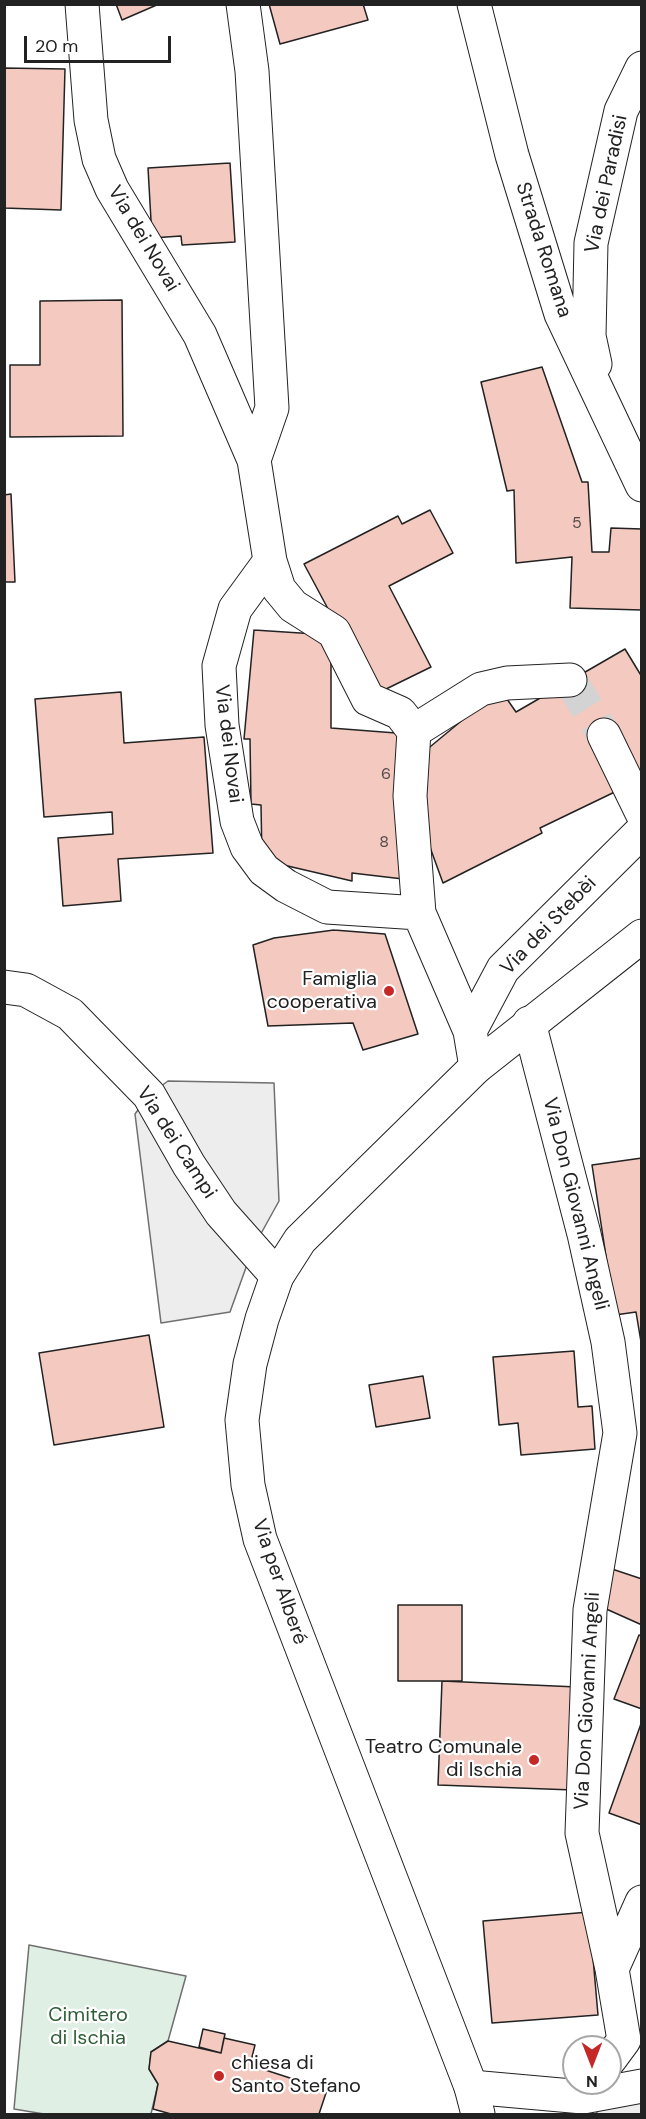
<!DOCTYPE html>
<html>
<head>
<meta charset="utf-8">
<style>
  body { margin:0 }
  #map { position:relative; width:646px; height:2119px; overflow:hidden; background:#fff; font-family:"DM Sans",sans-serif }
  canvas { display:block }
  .frame { position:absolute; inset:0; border:6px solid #222; pointer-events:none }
  .north { position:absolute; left:562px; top:2035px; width:60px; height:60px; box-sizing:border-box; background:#fff; border:2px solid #a7a7a7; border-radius:50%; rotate:180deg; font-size:16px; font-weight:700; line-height:24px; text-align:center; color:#222 }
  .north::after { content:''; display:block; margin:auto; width:21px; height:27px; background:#c62828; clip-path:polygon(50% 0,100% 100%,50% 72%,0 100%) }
  .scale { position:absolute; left:24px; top:36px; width:147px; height:27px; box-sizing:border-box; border:3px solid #222; border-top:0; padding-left:8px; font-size:18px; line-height:21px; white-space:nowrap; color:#222; -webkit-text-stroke:4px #fff; paint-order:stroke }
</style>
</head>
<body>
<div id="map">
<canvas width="646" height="2119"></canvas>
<div class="frame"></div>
<div class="north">N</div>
<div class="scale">20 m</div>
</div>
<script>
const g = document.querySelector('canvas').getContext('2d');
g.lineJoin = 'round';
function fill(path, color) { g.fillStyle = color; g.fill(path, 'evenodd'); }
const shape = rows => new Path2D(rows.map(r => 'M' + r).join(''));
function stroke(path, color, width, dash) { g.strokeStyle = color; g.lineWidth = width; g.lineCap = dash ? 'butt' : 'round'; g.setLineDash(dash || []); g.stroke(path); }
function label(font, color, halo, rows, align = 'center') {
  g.font = font + ' "DM Sans",sans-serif'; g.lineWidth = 4.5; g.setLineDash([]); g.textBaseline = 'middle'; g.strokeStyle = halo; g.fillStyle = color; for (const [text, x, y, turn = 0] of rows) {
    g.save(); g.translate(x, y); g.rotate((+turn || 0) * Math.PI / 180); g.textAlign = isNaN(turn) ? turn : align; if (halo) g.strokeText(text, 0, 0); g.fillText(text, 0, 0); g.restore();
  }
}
const green = shape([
  [29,1945,186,1976,168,2041,151,2052,149,2069,158,2084,151,2114,44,2114,14,2109,29,1945]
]);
fill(green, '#e0efe3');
stroke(green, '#6f6f6f', 1.5);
const parking = shape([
  [168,1081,274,1083,279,1201,253,1248,230,1312,161,1323,135,1114,149,1095,168,1081],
  [641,2071,641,2114,598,2114,583,2097,641,2071]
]);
fill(parking, '#ededed');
stroke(parking, '#6f6f6f', 1.5);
const building = shape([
  [116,4,159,4,122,20,116,4],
  [269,4,363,4,368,20,280,44,269,4],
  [4,68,65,69,61,210,4,208,4,68],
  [230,163,235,242,182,245,181,236,152,238,148,168,230,163],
  [122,300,123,436,10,437,10,365,40,365,40,301,122,300],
  [542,367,582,482,588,482,592,552,609,552,611,528,642,529,642,610,570,608,572,557,516,563,514,490,507,491,481,382,542,367],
  [11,494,15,582,4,582,4,495,11,494],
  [430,510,453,553,389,586,431,667,382,691,364,676,304,564,398,516,402,524,430,510],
  [254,630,331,635,331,728,409,734,403,879,352,873,352,881,262,860,261,805,251,804,250,739,244,739,254,630],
  [625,649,642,677,642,791,623,788,540,828,542,833,443,883,411,795,425,751,500,689,516,712,625,649],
  [121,692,124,743,204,737,213,853,118,859,121,901,63,906,58,838,113,834,112,812,44,817,35,699,121,692],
  [334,930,385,934,418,1034,363,1050,353,1023,268,1026,253,945,274,938,334,930],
  [642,1158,642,1348,636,1312,615,1315,592,1165,642,1158],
  [149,1335,164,1427,54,1445,39,1353,149,1335],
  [574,1351,578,1407,592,1406,595,1449,521,1455,518,1423,499,1425,493,1357,574,1351],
  [423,1376,430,1418,376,1427,369,1385,423,1376],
  [612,1569,642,1579,642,1625,604,1608,612,1569],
  [398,1605,462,1605,462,1681,398,1681,398,1605],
  [639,1635,642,1636,642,1709,614,1699,639,1635],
  [442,1681,577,1687,573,1790,438,1785,442,1681],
  [642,1721,642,1825,609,1813,642,1721],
  [589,1912,598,2015,492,2023,483,1921,589,1912],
  [203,2029,225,2034,221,2053,199,2047,203,2029],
  [224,2038,255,2045,250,2065,327,2090,319,2114,171,2114,153,2109,158,2084,149,2069,151,2052,168,2041,221,2053,224,2038]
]);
fill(building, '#f3c9c0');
stroke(building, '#222', 1.5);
stroke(shape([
  [570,680,604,735]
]), '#d3d3d3', 33, [33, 16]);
const street = shape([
  [82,4,91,120,99,159,112,189,200,335,254,460,270,561,279,589,293,606,334,632,368,699,400,713,414,731,410,796,419,913,470,1031,476,1067],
  [243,4,252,71,272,408,254,460],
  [474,4,512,155,561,314,642,485],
  [595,364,589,336,591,243,621,111,642,68],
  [270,561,235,609,219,666,222,725,237,821,247,847,264,870,286,886,327,907,419,913],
  [414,731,481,689,507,683,570,680],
  [604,735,642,813],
  [4,987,26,990,70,1014,149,1095,189,1165,221,1213,277,1276],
  [529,1023,584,1234,608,1342,620,1433,590,1610,582,1833,612,1969,624,2040,610,2059],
  [470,1031,503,969,642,831],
  [612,1969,642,1902],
  [471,2087,583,2097,593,2083],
  [583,2097,642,2086]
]);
const secondary = shape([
  [478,2114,471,2087,260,1539,248,1485,242,1420,250,1364,262,1319,277,1276,300,1240,476,1067,642,936]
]);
stroke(street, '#222', 35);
stroke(secondary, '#222', 35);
stroke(street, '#fff', 33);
stroke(secondary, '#fff', 33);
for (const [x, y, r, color] of [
  [389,991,6,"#c62828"],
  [534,1760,6,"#c62828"],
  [219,2076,6,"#c62828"]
]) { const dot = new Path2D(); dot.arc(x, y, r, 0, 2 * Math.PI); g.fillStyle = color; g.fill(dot); stroke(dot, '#fff', 2); }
label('16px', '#564c4a', null, [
  ["5",577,524],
  ["6",386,775],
  ["8",384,843]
]);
label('20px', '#222', '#fff', [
  ["Via dei Paradisi",607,184,-78],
  ["Via dei Novai",143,239,59],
  ["Strada Romana",543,250,72],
  ["Via dei Novai",228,744,83],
  ["Via dei Stebèi",549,926,-46],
  ["Via dei Campi",176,1143,57],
  ["Via Don Giovanni Angeli",575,1204,76],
  ["Via per Alberé",279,1582,71],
  ["Via Don Giovanni Angeli",588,1701,-87]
]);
label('20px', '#222', '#fff', [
  ["Famiglia",377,980],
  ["cooperativa",377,1003],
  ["Teatro Comunale",522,1748],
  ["di Ischia",522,1771],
  ["chiesa di",231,2064,"left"],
  ["Santo Stefano",231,2087,"left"]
], 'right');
label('20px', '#2f5e38', '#fff', [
  ["Cimitero",88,2016],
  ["di Ischia",88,2039]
]);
</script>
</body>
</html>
